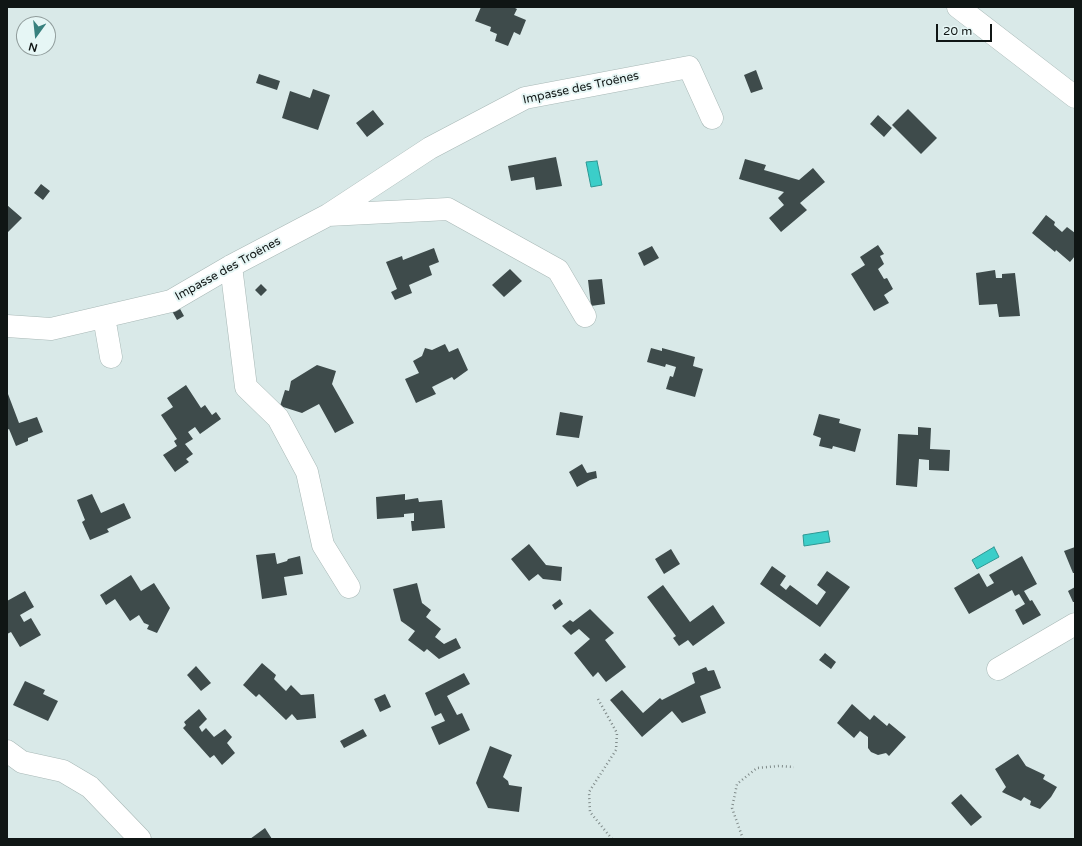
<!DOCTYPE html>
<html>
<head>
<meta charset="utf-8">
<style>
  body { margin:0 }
  #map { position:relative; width:1082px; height:846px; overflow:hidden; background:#d9e9e8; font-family:"Varela Round",sans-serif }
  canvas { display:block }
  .frame { position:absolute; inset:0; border:8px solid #101615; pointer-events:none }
  .north { position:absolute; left:16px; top:16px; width:40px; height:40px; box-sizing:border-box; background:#e6f6f5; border:1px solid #909c9b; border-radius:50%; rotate:195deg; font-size:11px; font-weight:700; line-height:16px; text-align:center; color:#101615 }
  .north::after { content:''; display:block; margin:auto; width:14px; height:18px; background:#38817e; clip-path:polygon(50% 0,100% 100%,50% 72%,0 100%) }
  .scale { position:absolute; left:936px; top:24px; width:56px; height:18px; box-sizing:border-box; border:2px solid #101615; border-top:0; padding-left:5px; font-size:12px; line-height:14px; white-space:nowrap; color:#101615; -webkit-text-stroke:3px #e6f6f5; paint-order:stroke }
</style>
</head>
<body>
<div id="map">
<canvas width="1082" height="846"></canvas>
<div class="frame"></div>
<div class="north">N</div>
<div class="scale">20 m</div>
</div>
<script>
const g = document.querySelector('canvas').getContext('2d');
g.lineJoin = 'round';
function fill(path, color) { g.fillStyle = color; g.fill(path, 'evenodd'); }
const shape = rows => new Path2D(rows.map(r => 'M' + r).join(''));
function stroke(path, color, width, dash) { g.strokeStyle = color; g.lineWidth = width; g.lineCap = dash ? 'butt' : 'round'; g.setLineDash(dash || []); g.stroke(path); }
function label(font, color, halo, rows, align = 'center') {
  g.font = font + ' "Varela Round",sans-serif'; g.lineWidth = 4; g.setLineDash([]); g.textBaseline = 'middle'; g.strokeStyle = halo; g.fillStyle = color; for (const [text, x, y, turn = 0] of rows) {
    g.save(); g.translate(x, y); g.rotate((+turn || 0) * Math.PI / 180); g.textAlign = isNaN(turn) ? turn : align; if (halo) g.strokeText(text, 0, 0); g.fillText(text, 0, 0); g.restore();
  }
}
const water = shape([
  [597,161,602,185,591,187,586,162,597,161],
  [828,531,830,542,804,546,803,535,828,531],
  [994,547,999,557,977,569,972,560,994,547]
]);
fill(water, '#3bcec9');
stroke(water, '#2e9793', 1);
fill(shape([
  [481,7,513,7,517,9,514,15,526,20,520,35,514,32,508,46,495,41,497,34,490,31,491,27,475,21],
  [756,70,763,89,751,93,744,75],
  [259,74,280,81,277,90,256,83],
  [313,89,330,95,318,130,282,118,290,91,310,98],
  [908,109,937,138,921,154,892,125],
  [373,110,384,124,367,137,356,123],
  [878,115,892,128,884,137,870,124],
  [556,157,562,186,536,190,534,177,511,181,508,166],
  [745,159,766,165,764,170,799,180,813,168,825,182,800,203,807,210,781,232,769,218,784,205,778,198,784,192,739,179],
  [41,184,50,191,43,200,34,193],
  [7,205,22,218,7,233],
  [1046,215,1055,222,1054,225,1062,232,1067,227,1075,233,1075,256,1070,262,1056,250,1055,252,1032,233],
  [878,245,884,254,880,256,884,264,878,269,884,279,887,278,893,289,884,295,889,303,874,311,851,274,865,265,860,257],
  [652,246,659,258,644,266,638,253],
  [434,248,439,262,429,266,432,275,409,285,412,293,395,300,391,292,397,289,386,262,402,256,403,260],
  [510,269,522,281,504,297,492,285],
  [995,270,996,278,1002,278,1002,274,1015,273,1020,316,999,317,997,304,979,305,976,273],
  [602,279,605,304,591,306,588,280],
  [261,284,267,290,261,296,255,290],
  [179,307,184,316,177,320,172,311],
  [445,344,449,352,458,348,468,370,454,380,452,377,432,387,436,394,416,403,405,379,419,373,413,361,422,356,425,348,432,350],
  [651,348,662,351,662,348,695,357,693,366,703,369,695,397,666,389,670,376,673,377,676,367,666,364,665,367,647,362],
  [317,365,336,371,332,384,354,423,335,433,319,404,302,413,280,406,285,390,289,391,291,381],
  [186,385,201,408,205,405,212,415,216,412,221,419,200,434,195,427,188,432,193,439,185,444,193,454,186,459,189,462,175,472,163,455,177,446,174,441,177,439,161,415,173,407,167,398],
  [7,394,8,394,19,423,37,417,43,432,28,438,28,441,16,446,9,429,7,430],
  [560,412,583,416,579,438,556,435],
  [819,414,840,419,839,423,861,429,855,452,833,446,832,449,819,446,821,438,813,435],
  [918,427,931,428,930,449,950,450,949,471,929,470,929,460,919,459,917,487,896,485,898,434,918,435],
  [582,464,587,473,596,471,597,478,590,480,577,487,569,472],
  [92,494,101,513,124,503,131,518,107,529,109,532,90,540,82,522,85,520,77,500],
  [405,494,405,500,418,498,419,502,442,500,445,528,412,531,411,521,414,521,414,513,404,514,404,517,377,519,376,497],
  [529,544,546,565,562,567,561,581,543,579,538,574,529,581,511,559],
  [1075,547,1075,573,1073,573,1064,551],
  [671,549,680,564,664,574,655,559],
  [275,553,277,564,287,561,288,559,300,556,303,574,284,577,287,595,262,599,256,555],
  [1022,556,1037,584,1024,591,1030,601,1032,600,1041,615,1023,625,1015,610,1025,604,1019,594,1015,596,1012,590,969,614,954,588,979,573,987,587,994,583,989,575],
  [772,566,786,576,780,585,786,590,790,585,817,605,826,592,817,585,827,571,850,587,820,627,760,584],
  [131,575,141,591,154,583,170,608,157,633,147,629,149,625,144,623,139,615,130,621,115,599,106,605,100,595],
  [417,583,422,603,431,610,426,617,441,629,435,637,444,644,456,638,461,648,439,659,427,649,424,652,408,640,415,631,401,621,393,589],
  [663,585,690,622,713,605,725,623,693,646,688,640,679,646,673,638,676,636,647,597],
  [1075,587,1075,602,1073,602,1068,591],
  [25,591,34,607,20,615,24,622,31,618,41,635,20,647,11,632,7,634,7,601],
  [560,599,563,604,555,610,552,605],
  [590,609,614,633,605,640,626,667,606,682,598,672,593,677,574,653,590,639,579,629,571,635,562,626,570,620,573,622],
  [825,653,836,662,831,669,819,660],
  [262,663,276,675,274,679,286,691,291,685,301,695,314,694,316,718,297,720,292,714,286,720,259,694,256,697,243,685],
  [196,666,211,683,201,691,187,675],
  [706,667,708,671,714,670,721,688,700,696,706,713,682,723,672,711,642,737,610,700,622,690,643,713,660,698,662,700,695,683,692,673],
  [464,673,470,684,447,696,457,715,462,713,470,730,439,745,431,727,445,721,441,713,435,716,425,693],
  [25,681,45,690,43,694,58,701,48,721,13,705],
  [385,694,391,707,380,712,374,699],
  [852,704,870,720,874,715,887,726,889,723,906,737,889,756,886,753,878,755,871,752,868,748,868,737,860,731,854,738,837,723],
  [199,709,207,719,199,727,202,732,206,728,214,737,225,729,232,737,227,743,235,753,222,765,214,755,210,758,183,728,186,725,184,722],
  [363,729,367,736,344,748,340,741],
  [490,746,512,755,503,777,508,781,509,785,522,787,519,812,488,808,476,783],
  [1018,754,1026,766,1045,775,1043,779,1057,787,1051,797,1040,809,1030,805,1031,801,1024,797,1021,801,1002,792,1006,787,995,769],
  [961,794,982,817,971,826,951,803],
  [265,828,272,839,250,839]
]), '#3e4b4b');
const minor = shape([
  [958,7,1075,97],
  [328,215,448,209,558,270,585,316],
  [231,266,246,387,278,418,307,472,323,545,349,587],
  [104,317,111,357],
  [7,326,51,329,171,301,231,266,328,215,430,148,525,98,689,67,712,118],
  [998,669,1075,624],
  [7,751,22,762,63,771,90,787,140,839]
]);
stroke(minor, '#a8b8b6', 23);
stroke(shape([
  [598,699,617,733,616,750,589,792,590,812,612,839],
  [743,839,732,808,737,784,757,768,779,766,794,767]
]), '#808b8a', 2.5, [1, 3]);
stroke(minor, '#fff', 22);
label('12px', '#101615', '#e6f6f5', [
  ["Impasse des Troënes",581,88,-12],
  ["Impasse des Troënes",228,269,-29]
]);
</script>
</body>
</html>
